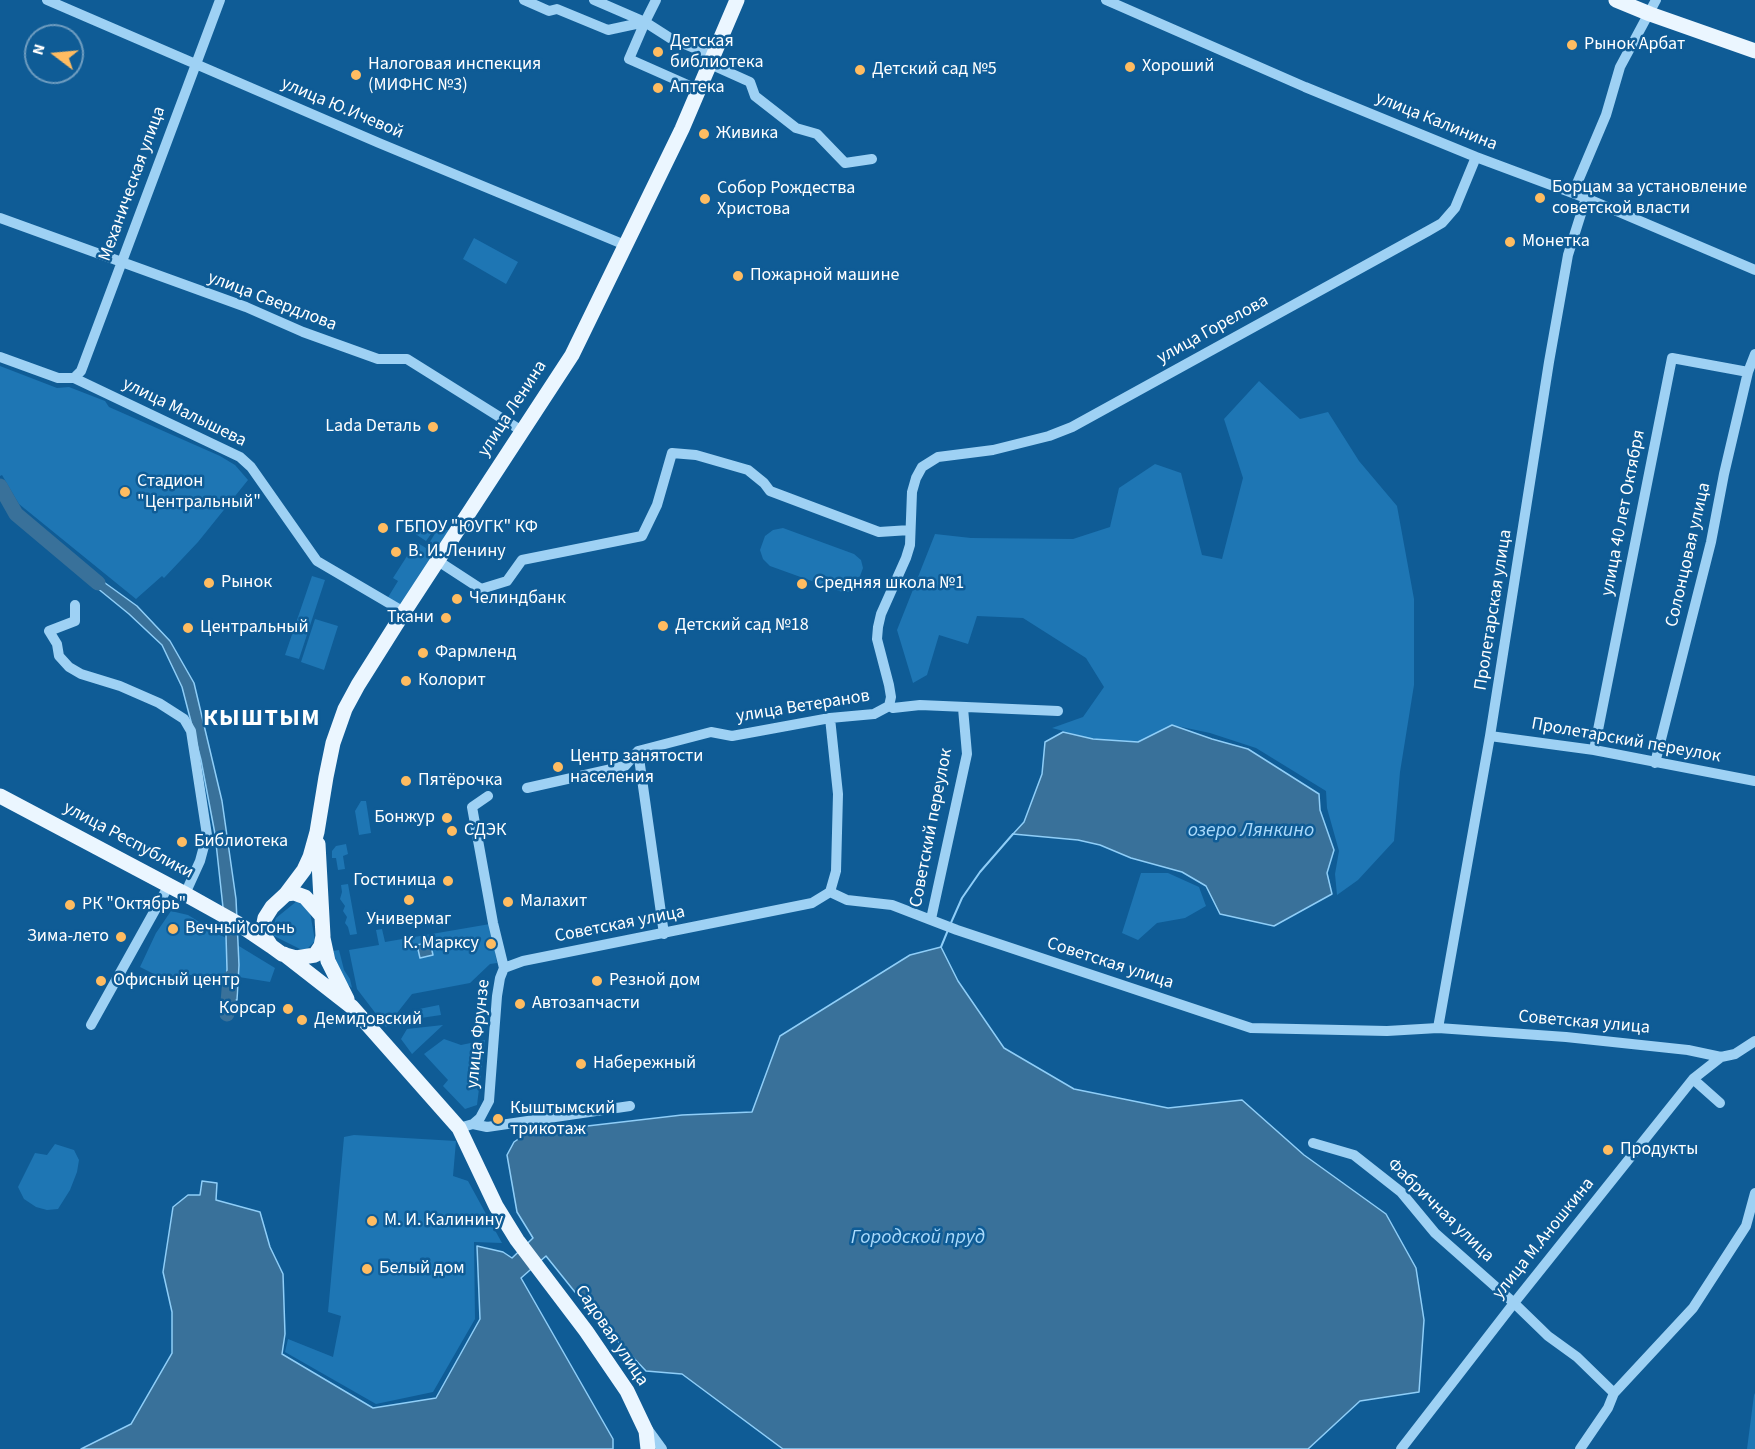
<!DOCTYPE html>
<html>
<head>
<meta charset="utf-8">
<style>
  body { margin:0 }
  #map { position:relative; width:1755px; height:1449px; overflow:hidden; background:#0f5c96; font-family:"Source Sans 3",sans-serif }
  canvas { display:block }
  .north { position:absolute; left:24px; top:24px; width:60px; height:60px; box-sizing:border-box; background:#0f5c96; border:2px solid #6f9dc0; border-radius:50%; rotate:286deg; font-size:16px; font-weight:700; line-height:24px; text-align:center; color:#fff }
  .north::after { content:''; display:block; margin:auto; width:21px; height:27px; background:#ffbc61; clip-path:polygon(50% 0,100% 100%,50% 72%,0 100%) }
</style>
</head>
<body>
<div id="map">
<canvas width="1755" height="1449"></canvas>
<div class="north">N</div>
</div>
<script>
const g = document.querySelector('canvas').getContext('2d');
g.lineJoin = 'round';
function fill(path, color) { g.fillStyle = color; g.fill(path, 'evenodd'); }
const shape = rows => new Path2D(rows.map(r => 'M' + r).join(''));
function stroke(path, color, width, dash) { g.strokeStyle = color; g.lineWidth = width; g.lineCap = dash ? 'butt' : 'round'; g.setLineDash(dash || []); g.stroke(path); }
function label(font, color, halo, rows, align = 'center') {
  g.font = font + ' "Source Sans 3",sans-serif'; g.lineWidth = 5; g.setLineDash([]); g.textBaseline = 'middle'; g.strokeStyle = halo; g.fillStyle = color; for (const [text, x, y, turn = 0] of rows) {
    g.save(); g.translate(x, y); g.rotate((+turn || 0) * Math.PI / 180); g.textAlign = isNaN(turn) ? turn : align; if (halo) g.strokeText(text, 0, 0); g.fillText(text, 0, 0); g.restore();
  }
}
fill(shape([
  [474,238,518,262,506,284,463,259],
  [0,366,57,388,69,387,105,401,109,407,220,456,235,465,248,480,198,542,164,578,162,576,136,599,19,504,2,475,0,476],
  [1259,381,1300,419,1328,412,1359,461,1397,506,1414,599,1414,685,1400,772,1394,841,1358,880,1337,895,1335,874,1339,851,1327,808,1326,791,1256,748,1210,733,1172,725,1138,742,1093,739,1052,728,1083,717,1104,687,1086,658,1023,618,977,616,968,644,939,635,927,675,913,683,897,630,935,534,971,538,1073,539,1110,527,1119,488,1155,464,1181,473,1202,555,1222,559,1243,478,1224,419],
  [409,520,431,534,426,541,405,527],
  [783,528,854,554,861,560,863,568,856,587,849,592,842,592,770,566,763,559,760,550,765,536,773,530],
  [453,529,404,603,398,605,387,599,398,581,393,578,416,542,426,548,436,532],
  [312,576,325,580,299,659,285,655],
  [315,619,338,626,324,670,301,662],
  [361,801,366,801,371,833,359,835,355,811],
  [346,844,348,854,343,856,345,869,338,870,336,858,332,858,332,851,336,846],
  [1141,873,1168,873,1199,887,1206,906,1185,918,1157,923,1138,940,1122,933],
  [348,884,357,934,350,935,348,927,345,923,347,917,343,911,345,906,340,899,342,892,341,885],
  [297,901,309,906,315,941,307,949,300,949,274,936,272,929,276,918],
  [171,911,188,915,275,968,270,982,220,974,158,976,140,967,156,933],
  [490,924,497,963,490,964,470,983,412,994,386,1027,357,989,349,950,379,945,376,930,382,929,385,942],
  [339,950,344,970,350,979,352,988,342,980,333,951],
  [439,1005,441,1015,414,1019,419,1009],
  [443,1025,412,1054,401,1039,407,1029],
  [444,1039,461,1045,485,1040,477,1105,465,1109,443,1086,448,1080,424,1054],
  [354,1135,456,1141,453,1176,468,1181,502,1243,474,1242,475,1319,433,1392,376,1404,285,1352,288,1339,333,1357,341,1316,328,1312,344,1137],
  [55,1144,74,1150,79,1160,77,1172,70,1190,58,1209,47,1210,36,1207,24,1199,18,1187,35,1153,47,1155],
  [1755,1393,1755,1449,1747,1449,1754,1395]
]), '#1e76b4');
const water = shape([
  [87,570,137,606,170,641,194,683,222,801,236,899,239,965,237,1000,225,997,227,969,226,935,215,834,201,760,182,687,162,645,129,614,80,574,87,570],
  [1172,725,1212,739,1248,749,1319,794,1320,810,1334,850,1327,873,1332,894,1274,926,1220,914,1206,886,1182,872,1131,858,1100,845,1078,840,1013,834,1024,822,1042,774,1045,742,1063,732,1093,739,1138,742,1172,725],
  [430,942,433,955,420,958,417,945,430,942],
  [941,947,958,981,1004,1048,1074,1089,1168,1108,1242,1100,1304,1155,1386,1214,1416,1268,1424,1320,1419,1392,1360,1401,1308,1449,783,1449,682,1374,646,1371,595,1317,546,1256,521,1278,613,1439,613,1449,81,1449,131,1424,172,1353,172,1312,163,1272,173,1207,188,1195,200,1195,202,1181,217,1183,216,1200,260,1212,270,1247,283,1274,285,1334,282,1354,373,1408,436,1398,480,1319,477,1246,503,1252,512,1258,533,1238,517,1212,507,1155,514,1142,527,1133,682,1115,752,1112,780,1036,910,955,941,947]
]);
fill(water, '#39719a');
stroke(water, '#8fcef8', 1.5);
stroke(shape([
  [950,925,962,898,980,872,1013,834],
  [941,947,948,930]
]), '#8fcef8', 2);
stroke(shape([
  [0,486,16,514,98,583],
  [227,1014,230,978]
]), '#39719a', 15);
stroke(shape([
  [47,0,379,143,625,245],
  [524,0,549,11,557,9,608,30,645,22,629,59,699,90],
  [594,0,645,22],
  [656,0,645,22,670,38,714,56],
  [1106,0,1305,87,1476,157,1586,198,1755,270],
  [710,64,750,82,755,96,796,128,817,134,845,163,872,159],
  [1573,193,1606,115,1620,67,1656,0],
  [0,218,246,307,303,332,378,359,407,359,522,431],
  [0,357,58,378,74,378,240,457,251,467,317,561,404,612],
  [74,378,81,371,220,0],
  [438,561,481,589,507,581,522,560,642,536,657,505,672,453,696,455,748,470,764,483,770,491,879,532,910,530],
  [75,605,75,621,49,631,57,644,59,656,69,667,81,674,120,686,159,703,184,719,191,731,207,835,200,861,185,894],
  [889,706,891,697,889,685,877,639,878,627,881,614,906,558,910,545,912,492,916,478,922,467,938,457,993,450,1049,436,1072,427,1428,231,1442,223,1455,208,1476,157],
  [1490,736,1594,750,1755,781],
  [1594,750,1672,358,1748,372],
  [638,751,664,934],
  [1655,763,1711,542,1724,474,1748,372,1755,354],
  [527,788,625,766,638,751,711,732,732,736,830,718,874,714,889,706,893,708,920,705,1058,711],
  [830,892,847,900,892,905,957,930,1251,1028,1387,1031,1438,1028,1566,1037,1688,1050,1721,1057],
  [830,892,836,871,838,794,830,718],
  [931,919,967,754,963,708],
  [504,968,523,961,812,903,830,892],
  [91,1025,169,885],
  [1438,1028,1490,736,1549,362,1568,255,1586,198],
  [1693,1079,1720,1103],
  [473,1124,487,1127,630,1106],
  [459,1128,473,1124,480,1118,489,1101,497,996,500,978,504,968,493,923,472,807,488,796],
  [1313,1143,1354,1155,1401,1192,1435,1233,1514,1303,1548,1336,1577,1357,1614,1393],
  [646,1427,662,1449],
  [1401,1449,1514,1303,1693,1079,1721,1057,1735,1054,1755,1041],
  [1580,1449,1608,1408,1614,1393,1693,1308,1746,1226,1755,1193]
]), '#9ed1f4', 10);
stroke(shape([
  [1616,0,1650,14,1755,51],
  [0,796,185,894,237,923,271,946],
  [318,844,323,936,321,946,315,955,296,958,282,954,271,946,264,935,263,928,265,918,272,907,286,894,294,893,305,897,320,914],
  [286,894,304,870,310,857,317,832,326,777,333,743,345,709,358,685,404,612,572,355,682,129,737,0],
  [323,938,328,961,347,999],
  [284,954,352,1007,459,1128,496,1206,517,1240,586,1331,627,1391,646,1431,648,1449]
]), '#ebf6ff', 15);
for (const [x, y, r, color] of [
  [1572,45,6,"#ffbc61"],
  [658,52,6,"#ffbc61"],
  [1130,67,6,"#ffbc61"],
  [860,70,6,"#ffbc61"],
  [356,75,6,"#ffbc61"],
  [658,88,6,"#ffbc61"],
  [704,134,6,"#ffbc61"],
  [1540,198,6,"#ffbc61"],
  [705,199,6,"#ffbc61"],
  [1510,242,6,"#ffbc61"],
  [738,276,6,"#ffbc61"],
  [433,427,6,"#ffbc61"],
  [125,492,6,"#ffbc61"],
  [383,528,6,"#ffbc61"],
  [396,552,6,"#ffbc61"],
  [209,583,6,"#ffbc61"],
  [802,584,6,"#ffbc61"],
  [457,599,6,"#ffbc61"],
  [446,618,6,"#ffbc61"],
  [663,626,6,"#ffbc61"],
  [188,628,6,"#ffbc61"],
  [423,653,6,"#ffbc61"],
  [406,681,6,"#ffbc61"],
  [558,767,6,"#ffbc61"],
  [406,781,6,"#ffbc61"],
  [447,818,6,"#ffbc61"],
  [452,831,6,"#ffbc61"],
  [182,842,6,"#ffbc61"],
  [448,881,6,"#ffbc61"],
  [409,900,6,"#ffbc61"],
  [508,902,6,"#ffbc61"],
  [70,905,6,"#ffbc61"],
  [173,929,6,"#ffbc61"],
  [121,937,6,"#ffbc61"],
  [491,944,6,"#ffbc61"],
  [101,981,6,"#ffbc61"],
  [597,981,6,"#ffbc61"],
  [520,1004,6,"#ffbc61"],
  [288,1009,6,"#ffbc61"],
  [302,1020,6,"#ffbc61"],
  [581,1064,6,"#ffbc61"],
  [498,1119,6,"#ffbc61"],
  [1608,1150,6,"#ffbc61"],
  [372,1221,6,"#ffbc61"],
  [367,1269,6,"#ffbc61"]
]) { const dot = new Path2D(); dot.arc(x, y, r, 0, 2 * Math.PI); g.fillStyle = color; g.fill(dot); stroke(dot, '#0f5c96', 2); }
label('18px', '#fff', '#0f5c96', [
  ["Детская",670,42],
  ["библиотека",670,63],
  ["Рынок Арбат",1584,45],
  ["Налоговая инспекция",368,65],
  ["(МИФНС №3)",368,86],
  ["Хороший",1142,67],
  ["Детский сад №5",872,70],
  ["Аптека",670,88],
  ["Живика",716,134],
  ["Борцам за установление",1552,188],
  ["советской власти",1552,209],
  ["Собор Рождества",717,189],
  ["Христова",717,210],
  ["Монетка",1522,242],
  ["Пожарной машине",750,276],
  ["Lada Dеталь",421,427,"right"],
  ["Стадион",137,482],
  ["\"Центральный\"",137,503],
  ["ГБПОУ \"ЮУГК\" КФ",395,528],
  ["В. И. Ленину",408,552],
  ["Рынок",221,583],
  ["Средняя школа №1",814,584],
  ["Челиндбанк",469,599],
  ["Ткани",434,618,"right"],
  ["Детский сад №18",675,626],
  ["Центральный",200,628],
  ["Фармленд",435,653],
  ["Колорит",418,681],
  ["Центр занятости",570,757],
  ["населения",570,778],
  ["Пятёрочка",418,781],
  ["Бонжур",435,818,"right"],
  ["СДЭК",464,831],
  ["Библиотека",194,842],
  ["Гостиница",436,881,"right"],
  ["Малахит",520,902],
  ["РК \"Октябрь\"",82,905],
  ["Универмаг",409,920,"center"],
  ["Вечный огонь",185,929],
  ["Зима-лето",109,937,"right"],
  ["К. Марксу",479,944,"right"],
  ["Офисный центр",113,981],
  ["Резной дом",609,981],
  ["Автозапчасти",532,1004],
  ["Корсар",276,1009,"right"],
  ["Демидовский",314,1020],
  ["Набережный",593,1064],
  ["Кыштымский",510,1109],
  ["трикотаж",510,1130],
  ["Продукты",1620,1150],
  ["М. И. Калинину",384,1221],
  ["Белый дом",379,1269]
], 'left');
label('18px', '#fff', '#0f5c96', [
  ["улица Ю.Ичевой",342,109,23],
  ["улица Калинина",1436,122,22],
  ["Механическая улица",133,184,-70],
  ["улица Свердлова",272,302,21],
  ["улица Горелова",1213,330,-29],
  ["улица Ленина",513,409,-57],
  ["улица Малышева",184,413,26],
  ["улица 40 лет Октября",1624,513,-79],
  ["Солонцовая улица",1689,555,-77],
  ["Пролетарская улица",1494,610,-81],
  ["улица Ветеранов",803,707,-9],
  ["Пролетарский переулок",1626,741,10],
  ["Советский переулок",932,828,-79],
  ["улица Республики",128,841,28],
  ["Советская улица",620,925,-11],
  ["Советская улица",1110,964,18],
  ["Советская улица",1584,1023,5],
  ["улица Фрунзе",479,1034,-84],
  ["Фабричная улица",1440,1211,44],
  ["улица М.Аношкина",1544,1239,-51],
  ["Садовая улица",611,1336,56]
]);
label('italic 20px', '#aadafb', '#0f5c96', [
  ["озеро Лянкино",1251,832],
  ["Городской пруд",918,1239]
]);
g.letterSpacing = '1.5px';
label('bold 24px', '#fff', '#0f5c96', [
  ["КЫШТЫМ",262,720]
]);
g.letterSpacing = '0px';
</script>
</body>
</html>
